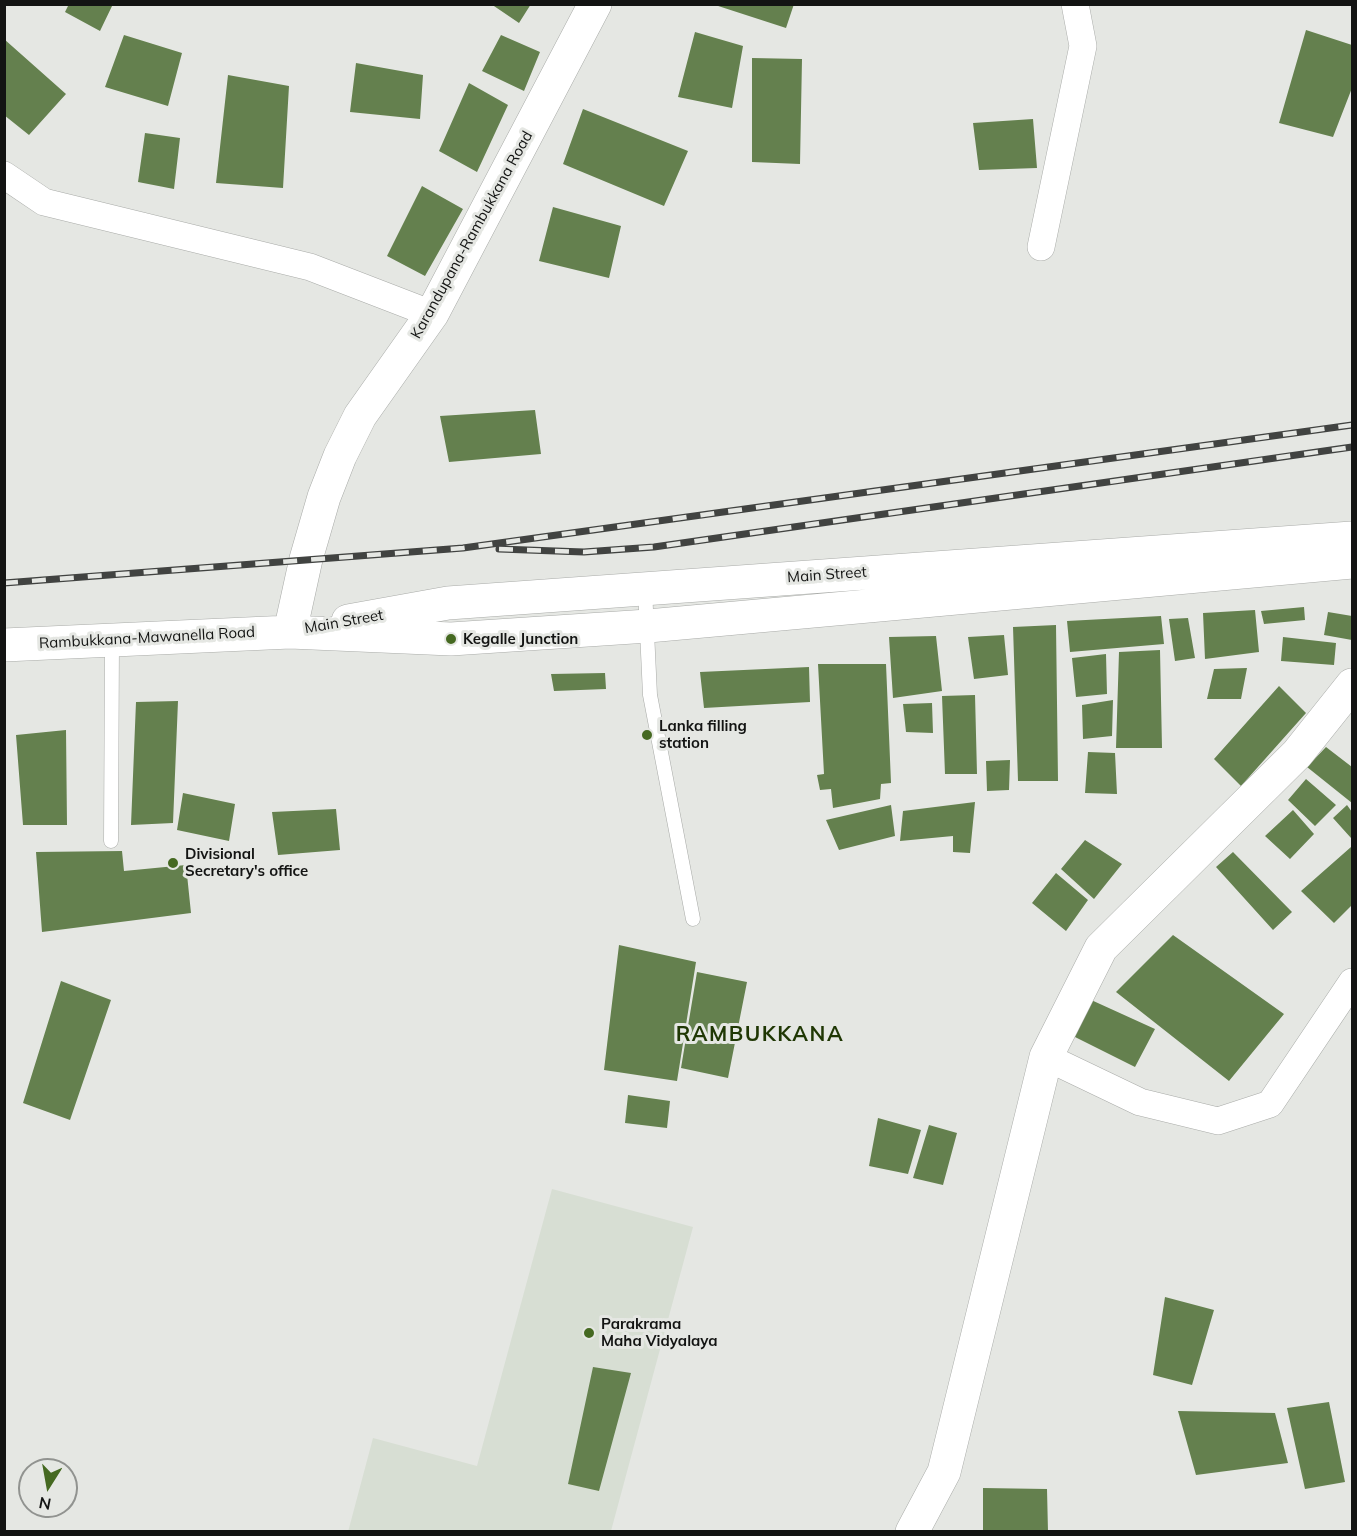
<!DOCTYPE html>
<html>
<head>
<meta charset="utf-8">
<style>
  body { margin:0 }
  #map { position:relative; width:1357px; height:1536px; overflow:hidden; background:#e5e7e3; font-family:Mulish,sans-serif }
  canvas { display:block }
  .frame { position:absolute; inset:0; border:6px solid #131413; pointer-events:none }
  .north { position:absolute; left:18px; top:1458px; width:60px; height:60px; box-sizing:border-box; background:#e5e7e3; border:2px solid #919390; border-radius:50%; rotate:191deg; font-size:16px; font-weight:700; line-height:24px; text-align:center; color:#131413 }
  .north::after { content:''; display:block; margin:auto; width:21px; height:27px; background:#456921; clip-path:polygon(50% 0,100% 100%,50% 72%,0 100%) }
</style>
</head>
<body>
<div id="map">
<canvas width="1357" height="1536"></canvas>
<div class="frame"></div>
<div class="north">N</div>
</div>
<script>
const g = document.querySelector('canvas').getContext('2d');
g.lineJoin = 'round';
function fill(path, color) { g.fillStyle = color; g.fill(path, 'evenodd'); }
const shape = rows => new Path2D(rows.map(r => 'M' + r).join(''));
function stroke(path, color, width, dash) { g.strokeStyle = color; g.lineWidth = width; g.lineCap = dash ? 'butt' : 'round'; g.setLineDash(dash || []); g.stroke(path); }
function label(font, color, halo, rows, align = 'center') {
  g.font = font + ' Mulish,sans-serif'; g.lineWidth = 6; g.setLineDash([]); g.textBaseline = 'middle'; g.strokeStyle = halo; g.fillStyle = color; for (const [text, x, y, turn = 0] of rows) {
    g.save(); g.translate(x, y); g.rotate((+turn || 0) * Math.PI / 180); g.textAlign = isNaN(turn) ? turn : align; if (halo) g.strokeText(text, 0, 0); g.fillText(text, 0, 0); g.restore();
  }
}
fill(shape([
  [552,1189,693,1227,611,1531,348,1532,373,1438,477,1466]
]), '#d7ded3');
fill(shape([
  [69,4,113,4,100,31,65,12],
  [491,4,531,4,519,23],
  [712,4,794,4,786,28],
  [1306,30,1352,45,1352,88,1333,137,1279,123],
  [695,32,743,46,732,108,678,97],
  [124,35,182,53,168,106,105,87],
  [501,35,540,52,524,91,482,71],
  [4,39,66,94,29,135,4,115],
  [752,58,802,59,800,164,752,162],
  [356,63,423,75,420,119,350,112],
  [228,75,289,86,283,188,216,183],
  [469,83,508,105,477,172,439,151],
  [583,109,688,151,664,206,563,164],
  [1033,119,1037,168,979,170,973,123],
  [145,133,180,138,174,189,138,182],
  [422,186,463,209,425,276,387,256],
  [553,207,621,226,609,278,539,261],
  [535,410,541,454,449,462,440,416],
  [1304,607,1305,620,1264,624,1261,611],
  [1255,610,1259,652,1205,659,1203,613],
  [1328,612,1352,616,1352,640,1324,635],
  [1161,616,1164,644,1070,652,1067,621],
  [1188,618,1195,658,1175,661,1169,619],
  [1056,625,1058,781,1018,781,1013,627],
  [1004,635,1008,675,974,679,968,637],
  [936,636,942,691,893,698,889,637],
  [1283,637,1336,643,1334,665,1281,661],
  [1160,650,1162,748,1116,748,1119,652],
  [1106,654,1107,694,1076,697,1072,658],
  [818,664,886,664,891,783,881,784,880,799,833,808,831,789,820,790,817,775,824,774],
  [809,667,810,702,704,708,700,672],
  [1247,668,1241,699,1207,699,1214,669],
  [605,673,606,689,554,691,551,674],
  [1279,686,1306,713,1241,786,1214,759],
  [975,695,977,774,945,774,942,696],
  [1113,700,1112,736,1083,739,1082,705],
  [178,701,173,823,131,825,136,702],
  [932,703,933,733,906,732,903,704],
  [66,730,67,825,23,825,16,735],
  [1326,747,1352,767,1352,803,1307,767],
  [1088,752,1115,753,1117,794,1085,793],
  [1010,760,1009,790,987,791,986,761],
  [1306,779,1336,805,1315,826,1288,800],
  [183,793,235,804,229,841,177,830],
  [975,802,970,853,953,852,953,836,900,841,903,811],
  [891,805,895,836,839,850,826,820],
  [1347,805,1352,812,1351,838,1333,818],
  [336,809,340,850,278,855,272,812],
  [1293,810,1314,834,1290,859,1265,836],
  [1085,840,1122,864,1094,899,1061,869],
  [1351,847,1352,849,1352,905,1334,923,1301,891],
  [122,851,124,871,186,865,191,913,42,932,36,852],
  [1233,852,1292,912,1273,930,1216,867],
  [1056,873,1088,900,1066,931,1032,903],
  [1173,935,1284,1014,1229,1081,1116,992],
  [619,945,696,962,677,1081,604,1070],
  [697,972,747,982,728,1078,681,1068],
  [61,981,111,1000,70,1120,23,1103],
  [1089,999,1155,1029,1135,1067,1069,1034],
  [628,1095,670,1101,667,1128,625,1123],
  [878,1118,921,1130,908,1174,869,1166],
  [929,1125,957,1133,943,1185,913,1178],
  [1165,1297,1214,1310,1192,1385,1153,1375],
  [593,1367,631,1373,599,1491,568,1484],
  [1329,1402,1345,1482,1305,1489,1287,1408],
  [1178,1411,1275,1413,1288,1463,1196,1475],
  [983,1488,1047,1489,1048,1532,983,1532]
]), '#64804e');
const lane = shape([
  [645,589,650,695,693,919],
  [111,841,112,640]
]);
const street = shape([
  [4,175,44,202,310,267,432,314],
  [1041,247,1083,46,1075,4],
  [1046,1057,1140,1102,1218,1121,1270,1104,1352,982]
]);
const secondary = shape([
  [912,1532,944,1472,1046,1057,1101,948,1297,754,1352,685]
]);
const primary = shape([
  [348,621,448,603,1352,538],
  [290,632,306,559,324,497,340,456,360,416,432,314,595,4],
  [4,645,290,632,451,639,648,626,1352,562]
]);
stroke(lane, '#a9aba8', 15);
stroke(street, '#a9aba8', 28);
stroke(secondary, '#a9aba8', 34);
stroke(primary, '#a9aba8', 34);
stroke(lane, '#fff', 14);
stroke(street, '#fff', 27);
stroke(secondary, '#fff', 33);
stroke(primary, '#fff', 33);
const rail = shape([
  [499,549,584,552,654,547,1352,447],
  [4,583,463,548,1352,425]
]);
stroke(rail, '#414341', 7);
stroke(rail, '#e5e7e3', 4.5, [14]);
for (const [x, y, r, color] of [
  [451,639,6,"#456921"],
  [647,735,6,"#456921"],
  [173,863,6,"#456921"],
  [589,1333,6,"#456921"]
]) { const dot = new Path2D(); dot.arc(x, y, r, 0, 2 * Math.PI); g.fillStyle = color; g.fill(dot); stroke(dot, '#e5e7e3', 2); }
label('15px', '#131413', '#e5e7e3', [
  ["Karandupana-Rambukkana Road",472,235,-61],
  ["Main Street",827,575,-4],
  ["Main Street",344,622,-10],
  ["Rambukkana-Mawanella Road",147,638,-3]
]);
label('bold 15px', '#131413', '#e5e7e3', [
  ["Kegalle Junction",463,639],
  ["Lanka filling",659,726],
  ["station",659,743],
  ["Divisional",185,854],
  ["Secretary's office",185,871],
  ["Parakrama",601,1324],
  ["Maha Vidyalaya",601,1341]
], 'left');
g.letterSpacing = '1.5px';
label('bold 21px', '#1f3704', '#e5e7e3', [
  ["RAMBUKKANA",760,1035]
]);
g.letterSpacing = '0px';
</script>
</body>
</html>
